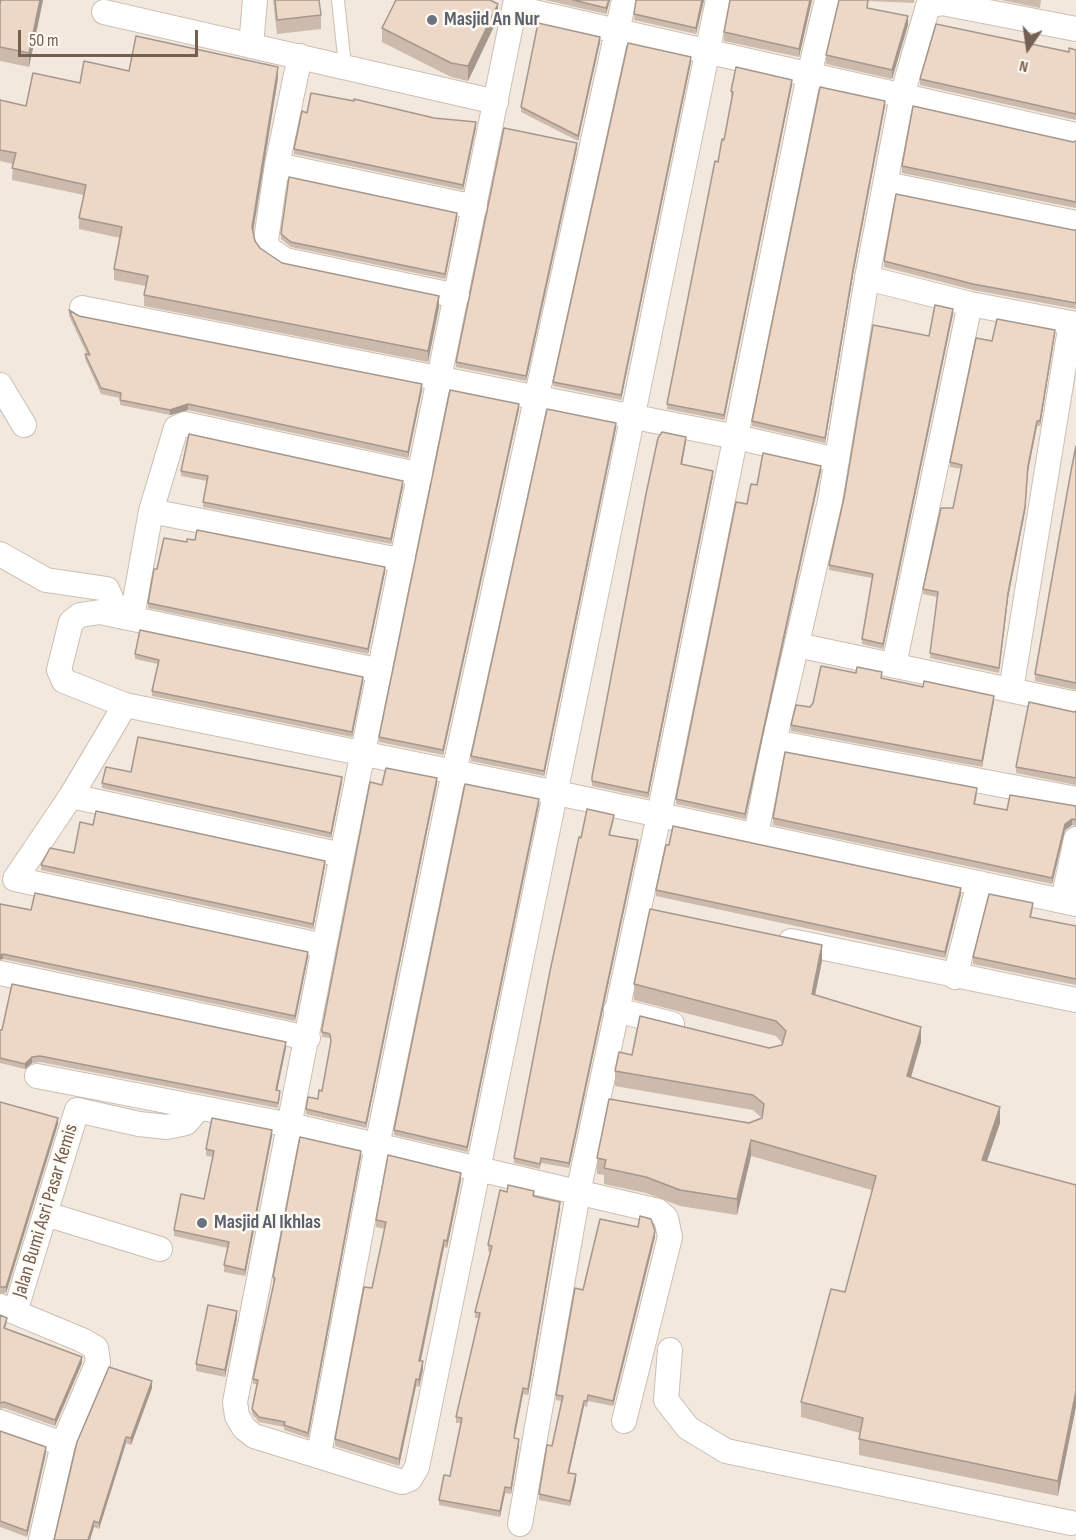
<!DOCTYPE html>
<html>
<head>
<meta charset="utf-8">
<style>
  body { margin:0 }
  #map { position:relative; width:1076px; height:1540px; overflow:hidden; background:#fbf6ed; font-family:"Sofia Sans Condensed",sans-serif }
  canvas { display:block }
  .north { position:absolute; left:998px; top:18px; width:60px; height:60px; -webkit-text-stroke:4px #fefaf4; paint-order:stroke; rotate:193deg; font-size:16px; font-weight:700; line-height:24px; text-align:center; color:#745f52 }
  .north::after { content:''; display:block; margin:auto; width:21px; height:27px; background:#745f52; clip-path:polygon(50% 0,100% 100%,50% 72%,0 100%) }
  .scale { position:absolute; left:18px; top:30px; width:180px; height:27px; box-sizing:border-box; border:3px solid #745f52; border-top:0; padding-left:8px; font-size:18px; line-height:21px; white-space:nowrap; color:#745f52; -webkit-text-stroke:4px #fefaf4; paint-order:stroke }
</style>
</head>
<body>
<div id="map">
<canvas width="1076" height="1540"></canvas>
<div class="north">N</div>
<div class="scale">50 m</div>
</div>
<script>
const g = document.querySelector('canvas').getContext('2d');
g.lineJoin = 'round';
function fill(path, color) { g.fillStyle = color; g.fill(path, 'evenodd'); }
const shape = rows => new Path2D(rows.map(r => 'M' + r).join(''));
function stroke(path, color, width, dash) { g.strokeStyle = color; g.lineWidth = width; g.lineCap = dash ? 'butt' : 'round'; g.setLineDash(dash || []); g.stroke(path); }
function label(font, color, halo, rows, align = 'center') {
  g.font = font + ' "Sofia Sans Condensed",sans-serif'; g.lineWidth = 5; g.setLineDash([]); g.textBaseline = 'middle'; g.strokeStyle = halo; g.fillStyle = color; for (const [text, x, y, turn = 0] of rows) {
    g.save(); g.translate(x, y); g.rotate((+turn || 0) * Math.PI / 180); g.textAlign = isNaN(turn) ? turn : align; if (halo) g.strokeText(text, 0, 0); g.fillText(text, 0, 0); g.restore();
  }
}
fill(shape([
  [0,0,1076,0,1076,1540,0,1540]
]), '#f2e8dd');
const service = shape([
  [338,0,345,66]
]);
const minor = shape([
  [516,0,342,855,235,1402,237,1416,244,1428,254,1436,402,1482,410,1479,417,1467,718,0],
  [516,8,1076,135],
  [104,12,496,102],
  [251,46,255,0],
  [300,56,277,165,266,240,268,248,285,260,457,296],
  [277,165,475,207],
  [886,184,1076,223],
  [867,278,970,304,1076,324],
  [82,308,736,437,837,460],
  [0,385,24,425],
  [151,511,404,561],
  [0,554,46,580,107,589,118,614],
  [132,617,151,511,176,428,185,424,421,475],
  [797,645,1076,704],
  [894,665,970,304],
  [381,671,100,612,80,615,71,622,59,670,64,681,125,705,557,793,1076,904],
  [1011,690,1071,323],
  [125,705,71,796,15,879,324,946],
  [774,742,1076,799],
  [71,796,342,855],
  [756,835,774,742,830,501,867,278,902,96,928,6,942,3,1076,29],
  [1063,901,1076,839],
  [791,941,1076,1000],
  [0,973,308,1038],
  [955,977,979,883],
  [616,1010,672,1024],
  [37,1076,290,1125,658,1211,666,1218,670,1237,624,1421],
  [46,1214,160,1249],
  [0,1306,82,1340,96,1348,98,1362,63,1444,41,1540],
  [15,1312,77,1110,139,1124,167,1127,186,1123,199,1108],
  [670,1350,666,1400,688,1428,726,1451,1071,1523],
  [0,1422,63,1444],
  [319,1454,377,1146,454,772,624,0],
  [520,1524,578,1193,659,815,809,75,827,0]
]);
stroke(service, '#ccbfb4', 14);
stroke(minor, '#ccbfb4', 26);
stroke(service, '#fff', 12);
stroke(minor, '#fff', 24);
fill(shape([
  [1,0,43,0,29,67,0,61,0,4],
  [273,0,319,0,321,15,321,29,277,34],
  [545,0,610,0,606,14],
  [636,0,704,0,696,34,634,20],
  [730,0,812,0,799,57,724,41,724,32],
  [839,0,914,0,914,3,868,1,868,8,908,25,892,79,826,64,826,55],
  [1001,0,1041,0,1040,8],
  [498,18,468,81,451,77,382,42,382,28],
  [600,42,578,141,521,112,521,107],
  [1076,50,1076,120,920,85,920,79,1069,52],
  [691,62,621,400,553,386,553,382],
  [129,71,278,78,253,232,255,241,260,248,282,263,439,307,428,362,144,306,144,295,146,286,114,280,114,269,120,238,79,229,79,218,84,195,12,180,13,164,0,161,0,100,26,106,80,83],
  [792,85,724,420,667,409,667,404,718,162,724,140,732,96,731,96,731,91],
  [885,106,853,275,825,443,752,426,752,421],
  [307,113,476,127,463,190,294,154,294,149],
  [1076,141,1076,208,902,173,902,166],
  [577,148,526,381,456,367,456,362],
  [457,218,445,279,291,247,281,239,281,234],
  [1073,230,1076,230,1076,309,973,290,884,267,884,261],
  [69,310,79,316,422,390,408,458,188,410,170,415,120,405,120,398,101,394,85,359,85,354,87,354,69,316],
  [953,314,883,649,862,644,862,639,872,578,829,570,829,565,929,336],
  [1055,334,1040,426,1037,426,1028,471,1025,512,1008,598,999,673,930,658,937,597,923,594,923,589,953,508,961,469,950,467,950,462,992,341],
  [519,409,443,755,379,742,379,737],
  [616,428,544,776,471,761,471,756],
  [686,442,682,464,713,476,648,798,592,786,592,777],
  [1076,446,1076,690,1035,681,1035,674],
  [181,471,403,486,391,544,203,507,203,502,207,481,181,476],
  [821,471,745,819,676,804,676,799,747,504,757,485],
  [187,542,385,572,368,654,148,608,148,603,157,569],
  [135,654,363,682,352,737,152,696,152,691,158,664,135,659],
  [882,678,994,701,982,767,791,731,791,725,810,707],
  [1076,711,1076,785,1016,773,1016,767,1074,712],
  [131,772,342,782,331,838,102,788,102,783],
  [437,783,366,1128,306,1114,306,1109,318,1099,322,1091,331,1042,330,1038,322,1037,322,1029,382,785],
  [977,795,975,804,1007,810,1076,806,1076,826,1072,825,1065,830,1052,884,773,825,773,818],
  [539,804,467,1152,394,1135,394,1130],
  [614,820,610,835,638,845,569,1168,541,1163,540,1169,514,1163,514,1158,581,838],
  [74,853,325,866,313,929,41,870,41,865],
  [656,890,961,894,945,958,656,896],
  [0,904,308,957,295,1021,3,959],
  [1033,909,1031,917,1076,926,1076,985,973,964,973,957],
  [822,961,815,995,921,1042,911,1077,1000,1123,987,1161,1076,1185,1058,1496,859,1455,859,1439,860,1433,801,1417,801,1402,845,1292,872,1190,751,1156,737,1215,680,1206,646,1193,604,1184,604,1175,597,1174,597,1158,749,1123,762,1118,753,1110,615,1086,615,1071,632,1055,769,1048,782,1045,782,1043,776,1036,634,1000,634,984],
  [0,1030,286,1048,277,1090,280,1097,278,1108,40,1062,32,1063,25,1069,0,1063],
  [0,1102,58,1124,6,1293,0,1294],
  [272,1136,245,1276,224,1272,224,1265,228,1248,174,1236,174,1230,204,1199,213,1157,206,1156,206,1149],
  [361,1156,308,1438,284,1430,284,1427,259,1422,252,1414,252,1409,257,1384,253,1384,253,1379,274,1283,273,1282,273,1277],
  [461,1180,447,1248,444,1247,421,1361,423,1369,419,1387,416,1386,399,1466,335,1446,335,1439,372,1288,385,1229,376,1227,376,1220],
  [534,1197,560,1208,528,1395,523,1394,515,1435,515,1438,519,1445,511,1494,505,1493,500,1517,439,1505,439,1500,450,1476,461,1423,456,1423,456,1417,479,1318,475,1318,475,1312,490,1252,488,1251,488,1245],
  [655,1237,613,1406,588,1401,587,1407,584,1406,569,1473,576,1480,570,1506,539,1500,539,1494,552,1446,561,1401,556,1400,556,1395,583,1290],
  [0,1315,7,1324,5,1328,82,1363,55,1426,4,1408,0,1409],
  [237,1318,225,1377,196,1371,196,1364],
  [152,1388,131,1445,126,1443,99,1529,94,1527,53,1540],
  [0,1431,46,1453,27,1537,0,1527]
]), '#ccbaac');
fill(shape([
  [40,0,43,0,29,67,29,53],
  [609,0,610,0,606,14,606,8],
  [702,0,704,0,696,34,696,28],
  [810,0,812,0,799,57,799,49],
  [498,4,498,18,468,81,468,66],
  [908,16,908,25,892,79,892,70],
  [600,37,600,42,578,141,578,136],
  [691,57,691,62,621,400,621,395],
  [278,67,278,78,252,238,252,227],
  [792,80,792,85,724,420,724,415],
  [885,101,885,106,853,275,825,443,825,438,853,270],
  [476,122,476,127,463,190,463,185],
  [577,143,577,148,526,381,526,376],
  [457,213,457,218,445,279,445,274],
  [439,296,439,307,428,362,428,351],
  [953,309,953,314,883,649,883,644],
  [1055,330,1055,334,1040,426,1040,421],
  [422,384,422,390,408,458,408,452],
  [188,404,188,410,170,415,170,410],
  [519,404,519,409,443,755,443,750],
  [1037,421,1037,426,1028,471,1025,512,1008,598,999,673,1008,593,1028,466],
  [616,423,616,428,544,776,544,771],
  [686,437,686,442,681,469,681,464],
  [821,466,821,471,745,819,745,814],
  [713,471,713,476,648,798,648,793],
  [403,481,403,486,391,544,391,539],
  [385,567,385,572,368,654,368,649],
  [363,677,363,682,352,737,352,732],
  [994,696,994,701,982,767,982,761],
  [342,777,342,782,331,838,331,833],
  [437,778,437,783,366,1128,366,1123],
  [539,799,539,804,467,1152,467,1147],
  [1072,819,1072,825,1065,830,1052,884,1052,878,1065,824],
  [638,840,638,845,569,1168,569,1163],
  [325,861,325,866,313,929,313,924],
  [961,888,961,894,945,958,945,952],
  [822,945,822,961,812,1010,812,994],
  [308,952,308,957,295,1021,295,1016],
  [3,954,3,959,0,960,0,955],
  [921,1027,921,1042,907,1091,907,1076],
  [286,1042,286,1048,276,1096,276,1090],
  [32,1057,32,1063,25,1069,25,1064],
  [1000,1107,1000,1123,982,1175,982,1160],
  [58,1118,58,1124,6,1293,6,1287],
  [272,1130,272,1136,245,1276,245,1270],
  [751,1140,751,1156,737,1215,737,1199],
  [361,1151,361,1156,308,1438,308,1433],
  [461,1173,461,1180,447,1248,447,1241],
  [560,1202,560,1208,528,1395,528,1389],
  [655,1231,655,1237,613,1406,613,1401],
  [444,1240,444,1247,419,1368,419,1361],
  [237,1311,237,1318,225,1377,225,1370],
  [82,1357,82,1363,55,1426,55,1420],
  [423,1361,423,1369,419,1387,419,1380],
  [416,1379,416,1386,399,1466,399,1459],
  [152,1381,152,1388,131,1445,131,1438],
  [523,1388,523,1394,515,1435,514,1444,515,1429],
  [1076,1391,1076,1407,1058,1496,1058,1481],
  [584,1401,584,1406,568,1478,568,1473],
  [126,1437,126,1443,99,1529,99,1523],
  [519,1439,519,1445,511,1494,511,1488],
  [46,1447,46,1453,27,1537,27,1531],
  [576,1474,576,1480,570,1506,570,1501],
  [505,1487,505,1493,500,1517,500,1511],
  [94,1521,94,1527,90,1540,88,1540]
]), '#a6978c');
const building = shape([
  [1,0,40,0,29,53,0,47,0,4,1,0],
  [275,0,319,0,321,15,277,20,275,0],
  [396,0,490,0,498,4,468,66,451,63,382,28,396,0],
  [573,0,609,0,606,8,573,0],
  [636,0,702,0,696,28,634,14,636,0],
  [730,0,810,0,799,49,724,32,730,0],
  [839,0,868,0,867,8,908,16,892,70,826,55,839,0],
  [538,23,600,37,578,136,521,107,538,23],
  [936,24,1069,52,1069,48,1076,50,1076,114,920,79,936,24],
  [136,36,278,67,252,227,255,241,260,248,282,263,439,296,428,351,144,295,148,276,114,269,122,227,79,218,86,185,12,168,16,153,0,150,0,100,26,106,33,73,80,83,84,61,129,71,136,36],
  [628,43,691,57,621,395,553,382,628,43],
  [736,67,792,80,724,415,667,404,715,161,718,162,722,139,724,140,733,92,731,91,736,67],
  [820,87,885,101,853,270,825,438,752,421,820,87],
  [311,93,354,101,354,99,434,118,476,122,463,185,294,149,302,111,307,113,311,93],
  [913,106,1073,142,1076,141,1076,202,902,166,913,106],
  [504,128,577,143,526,376,456,362,504,128],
  [289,177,457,213,445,274,291,242,281,234,289,177],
  [896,194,1073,230,1076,230,1076,303,973,284,884,261,896,194],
  [935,305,953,309,883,644,862,639,873,574,829,565,844,498,873,325,929,336,935,305],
  [69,310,79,316,422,384,408,452,188,404,170,410,120,400,121,393,101,388,85,354,90,355,69,310],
  [997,319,1055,330,1040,421,1037,421,1028,466,1025,507,1008,593,999,668,930,653,938,592,923,589,941,508,953,508,962,465,950,462,976,338,992,341,997,319],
  [450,390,519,404,443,750,379,737,450,390],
  [547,409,616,423,544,771,471,756,547,409],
  [662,432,686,437,681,464,713,471,648,793,592,781,592,777,646,494,658,438,662,432],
  [189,434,403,481,391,539,203,502,208,476,181,471,189,434],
  [1076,446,1076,683,1035,674,1071,471,1076,446],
  [763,453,821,466,745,814,676,799,736,502,747,504,751,484,757,485,763,453],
  [197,530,385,567,368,649,148,603,154,569,157,569,164,538,187,542,187,539,195,540,197,530],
  [140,630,363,677,352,732,152,691,159,660,135,654,140,630],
  [821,666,856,673,857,667,882,672,881,678,923,687,924,681,994,696,982,761,791,725,796,705,810,707,813,703,821,666],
  [1029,702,1074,712,1076,711,1076,778,1016,767,1029,702],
  [138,737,342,777,331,833,102,783,106,767,131,772,138,737],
  [785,752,977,788,974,804,1007,810,1010,795,1076,806,1076,820,1072,819,1065,824,1052,878,773,818,785,752],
  [386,768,437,778,366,1123,306,1109,308,1097,318,1099,319,1090,322,1091,331,1041,330,1034,322,1032,322,1029,370,782,382,785,386,768],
  [465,784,539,799,467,1147,394,1130,465,784],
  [587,809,614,815,609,835,638,840,569,1163,541,1158,540,1164,514,1158,550,971,579,837,581,838,587,809],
  [96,811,325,861,313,924,41,865,50,848,74,853,80,822,93,825,96,811],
  [673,826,961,888,945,952,656,890,666,845,669,845,673,826],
  [35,893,308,952,295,1016,3,954,0,955,0,904,31,910,35,893],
  [989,894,1033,903,1030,917,1076,926,1076,979,973,957,989,894],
  [650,909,822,945,812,994,921,1027,907,1076,1000,1107,982,1160,1076,1185,1076,1391,1058,1481,859,1439,863,1418,801,1402,831,1289,845,1292,876,1176,751,1140,737,1199,680,1190,646,1177,604,1168,606,1160,597,1158,609,1099,749,1123,762,1118,764,1104,753,1095,615,1071,619,1052,632,1055,640,1016,769,1048,782,1045,786,1031,776,1021,634,984,650,909],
  [12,984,286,1042,276,1090,280,1091,278,1103,40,1056,32,1057,25,1064,0,1058,0,1030,2,1030,12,984],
  [0,1102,58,1118,6,1287,0,1287,0,1102],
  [212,1118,272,1130,245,1270,224,1265,229,1242,174,1230,181,1194,204,1199,214,1151,206,1149,212,1118],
  [300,1137,361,1151,308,1433,284,1425,285,1422,259,1417,252,1409,258,1380,253,1379,275,1278,273,1277,300,1137],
  [388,1155,461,1173,447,1241,444,1240,419,1361,423,1361,419,1380,416,1379,399,1459,335,1439,364,1287,372,1288,386,1222,376,1220,388,1155],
  [508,1185,534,1191,533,1196,560,1202,528,1389,523,1388,515,1429,514,1438,519,1439,511,1488,505,1487,500,1511,439,1500,444,1475,450,1476,462,1418,456,1417,480,1313,475,1312,492,1246,488,1245,500,1190,507,1192,508,1185],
  [640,1216,651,1219,655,1231,613,1401,588,1395,587,1401,584,1401,568,1473,576,1474,570,1501,539,1494,547,1445,552,1446,563,1396,556,1395,575,1288,583,1290,600,1219,638,1227,640,1216],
  [208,1305,237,1311,225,1370,196,1364,208,1305],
  [0,1315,7,1318,4,1328,82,1357,55,1420,4,1402,0,1403,0,1315],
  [109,1367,152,1381,131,1438,126,1437,99,1523,94,1521,88,1540,54,1540,77,1442,109,1367],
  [0,1431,46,1447,27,1531,0,1521,0,1431]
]);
fill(building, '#edd8c8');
stroke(building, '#a6978c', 1.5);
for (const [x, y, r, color] of [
  [432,20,6,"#6b7280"],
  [202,1223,6,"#6b7280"]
]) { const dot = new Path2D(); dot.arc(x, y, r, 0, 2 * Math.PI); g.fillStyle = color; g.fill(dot); stroke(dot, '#fefaf4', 2); }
label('bold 20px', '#5b616d', '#fefaf4', [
  ["Masjid An Nur",444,20],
  ["Masjid Al Ikhlas",214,1223]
], 'left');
label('20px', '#745f52', '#fefaf4', [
  ["Jalan Bumi Asri Pasar Kemis",46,1211,-73]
]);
</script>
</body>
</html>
